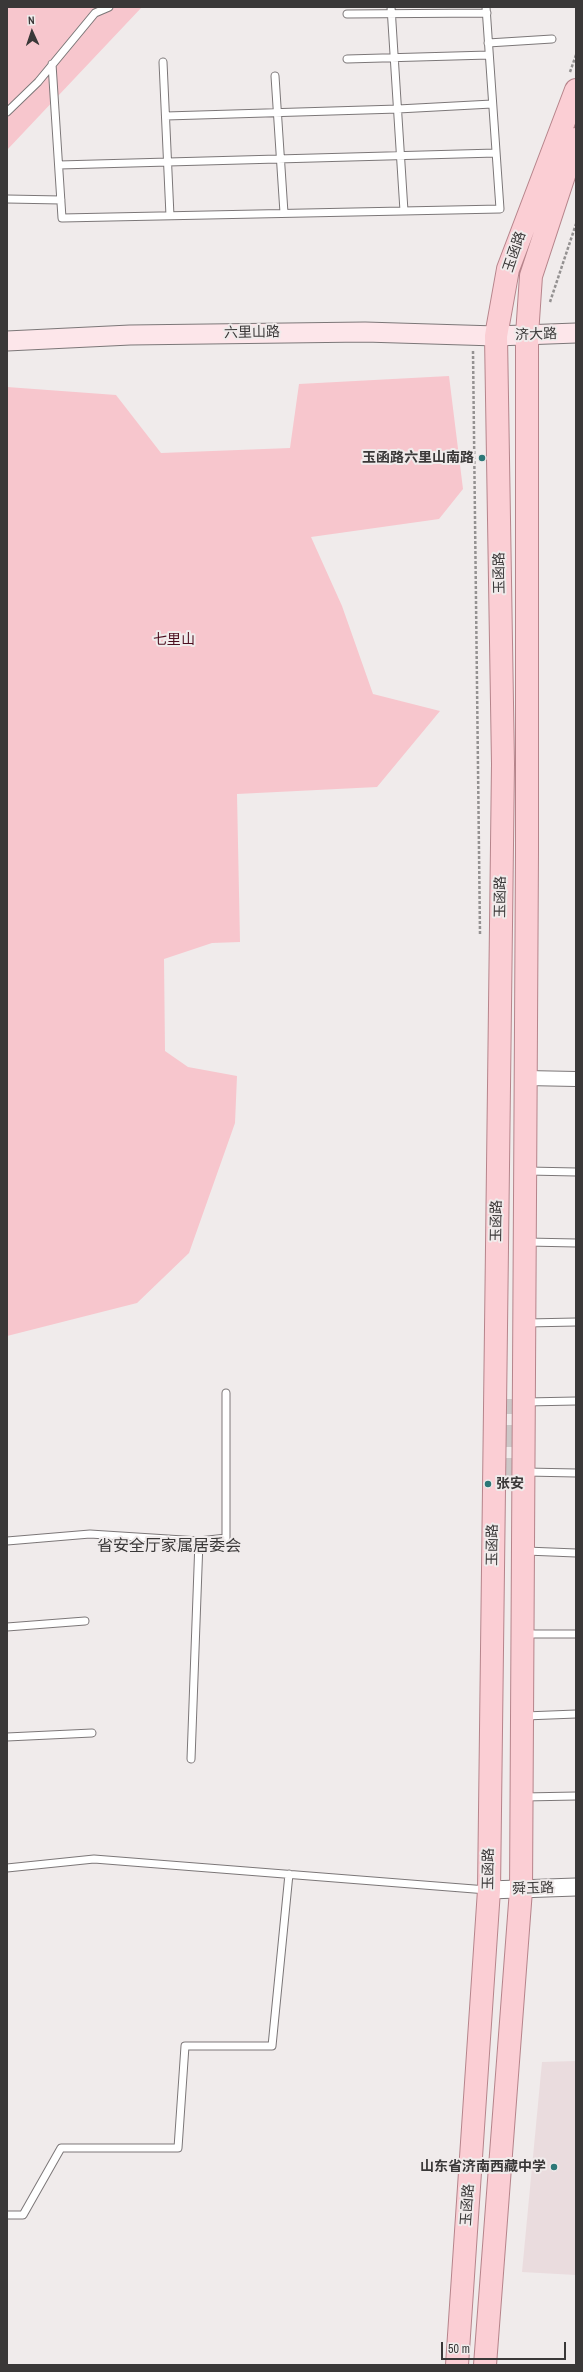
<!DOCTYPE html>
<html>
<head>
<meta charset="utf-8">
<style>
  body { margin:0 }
  #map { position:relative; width:583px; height:2372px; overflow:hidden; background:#f0ebeb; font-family:"Archivo Narrow",sans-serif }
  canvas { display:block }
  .frame { position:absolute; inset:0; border:8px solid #3a3838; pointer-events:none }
  .north { position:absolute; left:12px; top:12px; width:40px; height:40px; -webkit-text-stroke:3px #f0ebeb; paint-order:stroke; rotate:357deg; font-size:11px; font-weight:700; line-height:16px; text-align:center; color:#3a3838 }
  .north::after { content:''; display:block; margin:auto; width:14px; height:18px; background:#3a3838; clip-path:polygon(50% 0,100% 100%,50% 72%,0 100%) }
  .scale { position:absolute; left:441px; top:2342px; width:125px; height:18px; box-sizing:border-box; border:2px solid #3a3838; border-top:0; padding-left:5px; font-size:12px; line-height:14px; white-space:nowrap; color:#3a3838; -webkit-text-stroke:3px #f0ebeb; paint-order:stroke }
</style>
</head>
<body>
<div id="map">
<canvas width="583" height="2372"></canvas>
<div class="frame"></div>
<div class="north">N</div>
<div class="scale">50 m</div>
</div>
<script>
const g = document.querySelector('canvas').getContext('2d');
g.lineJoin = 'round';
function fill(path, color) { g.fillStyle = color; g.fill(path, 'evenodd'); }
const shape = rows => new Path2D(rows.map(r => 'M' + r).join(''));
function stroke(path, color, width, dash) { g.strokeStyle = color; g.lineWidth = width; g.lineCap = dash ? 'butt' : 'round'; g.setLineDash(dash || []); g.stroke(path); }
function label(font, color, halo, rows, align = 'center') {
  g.font = font + ' "Archivo Narrow","Noto Sans SC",sans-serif'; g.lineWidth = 4; g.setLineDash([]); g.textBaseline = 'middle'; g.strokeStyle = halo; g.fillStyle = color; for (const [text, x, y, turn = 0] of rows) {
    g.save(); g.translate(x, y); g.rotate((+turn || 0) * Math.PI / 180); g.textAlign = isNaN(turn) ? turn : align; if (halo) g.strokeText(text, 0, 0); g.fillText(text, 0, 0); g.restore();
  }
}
fill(shape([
  [576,2061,576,2275,522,2272,542,2062]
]), '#eadcde');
fill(shape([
  [7,7,142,7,7,150],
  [449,376,463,489,439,519,311,537,342,606,373,694,440,711,377,787,237,794,240,942,212,943,164,959,165,1051,188,1067,237,1076,235,1123,189,1253,137,1303,7,1336,7,387,116,395,161,453,290,448,299,384]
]), '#f7c6cd');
stroke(shape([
  [505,1480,505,1399]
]), '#ccc7c7', 22, [22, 11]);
const service = shape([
  [391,7,404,211],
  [347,14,487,13],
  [488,43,552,39],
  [347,59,489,55],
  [163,62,170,216],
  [52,64,62,218,500,209,486,7],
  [275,76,284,213],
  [7,112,38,82,95,13,109,7],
  [166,116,398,109,492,104],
  [59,165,496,153],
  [7,199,61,200],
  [528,1171,576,1172],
  [527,1242,576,1243],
  [527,1323,576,1322],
  [526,1402,576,1401],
  [526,1472,576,1473],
  [7,1541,90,1534,199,1541,226,1538,226,1393],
  [526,1551,576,1553],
  [7,1627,85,1621],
  [525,1634,576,1634],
  [525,1716,576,1714],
  [7,1737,92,1733],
  [191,1759,199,1541],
  [524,1797,576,1796],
  [7,1868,94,1859,487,1890],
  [7,2215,23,2215,61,2148,178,2148,185,2046,272,2046,289,1874]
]);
const minor = shape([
  [526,1078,576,1079]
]);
const tertiary = shape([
  [489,1890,576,1887]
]);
const secondary = shape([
  [7,341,130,335,365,332,496,336,576,333]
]);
const primary = shape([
  [457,2365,489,1890,503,764,496,336,508,269,576,90],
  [485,2365,521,1890,527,852,527,335,531,276,576,139]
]);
stroke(service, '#7c7778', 9);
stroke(minor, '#7c7778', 16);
stroke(tertiary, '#7c7778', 19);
stroke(secondary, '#7c7778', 21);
stroke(primary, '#b6848b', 24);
stroke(shape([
  [570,72,576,55],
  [550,302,576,224],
  [473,351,480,934]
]), '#949191', 2.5, [3, 2]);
stroke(service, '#fff', 7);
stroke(minor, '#fff', 14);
stroke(tertiary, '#fff', 17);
stroke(secondary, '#fde6ea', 19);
stroke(primary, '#fbced4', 22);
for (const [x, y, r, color] of [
  [482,458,4,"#2d7777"],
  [488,1484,4,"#2d7777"],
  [554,2167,4,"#2d7777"]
]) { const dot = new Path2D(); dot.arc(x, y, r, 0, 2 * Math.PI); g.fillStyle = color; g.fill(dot); stroke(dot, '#f0ebeb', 1.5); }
label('14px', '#3a3838', '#f0ebeb', [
  ["玉函路",515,252,-71],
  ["六里山路",252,333,-1],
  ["济大路",536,335,-2],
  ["玉函路",500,573,-91],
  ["玉函路",501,897,-89],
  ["玉函路",497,1221,-89],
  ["玉函路",493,1545,-89],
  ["玉函路",489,1869,-89],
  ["舜玉路",533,1889,-2],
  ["玉函路",468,2205,-86]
]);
label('bold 14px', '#3a3838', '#f0ebeb', [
  ["玉函路六里山南路",474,458],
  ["张安",496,1484,"left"],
  ["山东省济南西藏中学",546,2167]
], 'right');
label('14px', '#4c0e1f', '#f0ebeb', [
  ["七里山",174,640]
]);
label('16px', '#3a3838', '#f0ebeb', [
  ["省安全厅家属居委会",169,1547]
]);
</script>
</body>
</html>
